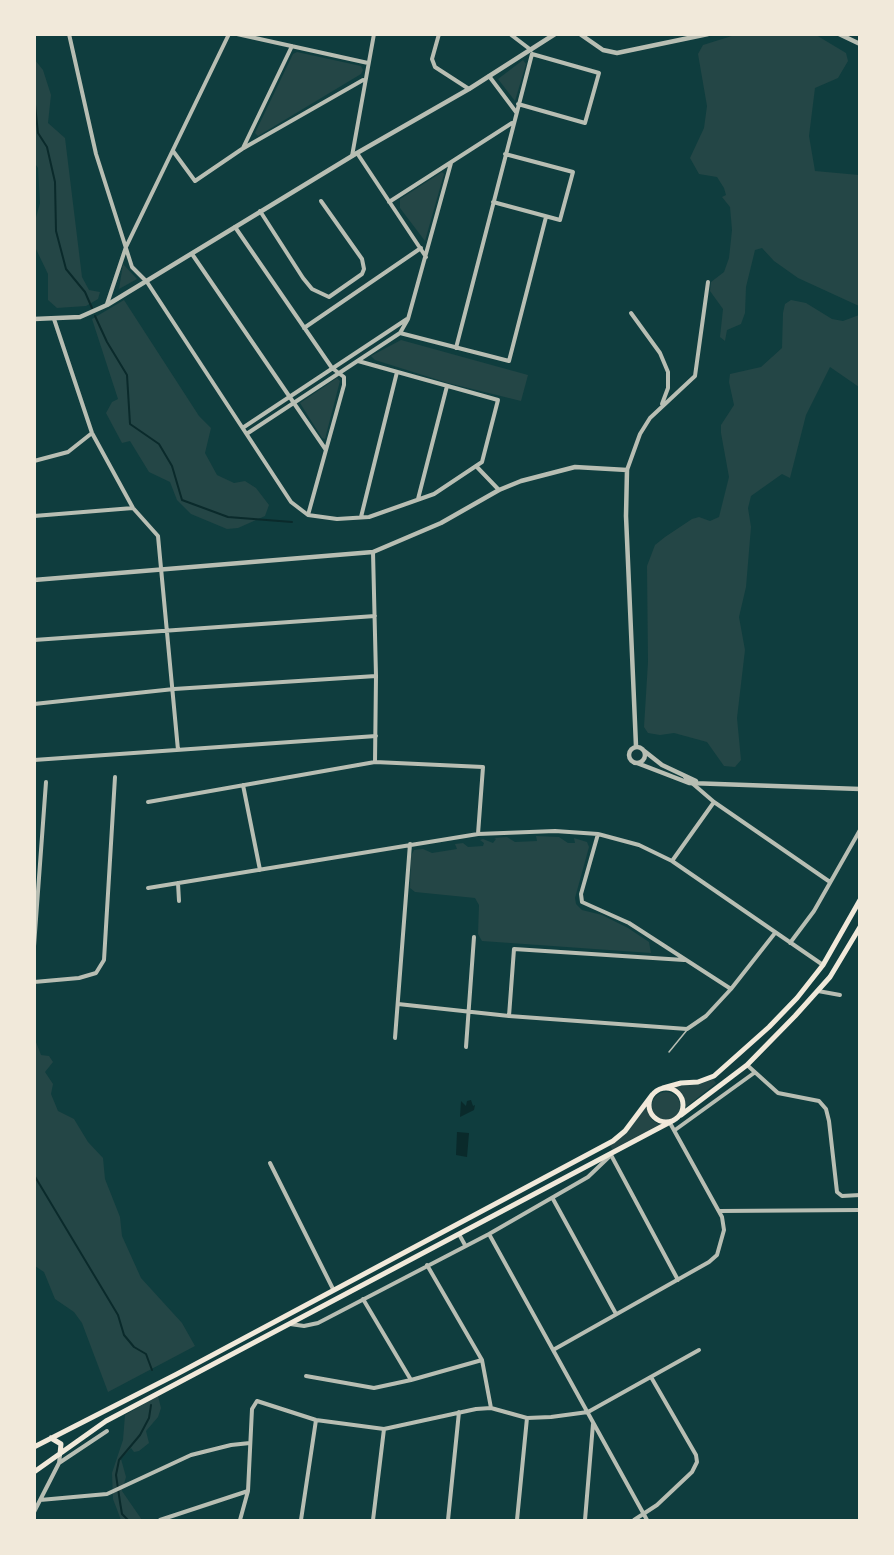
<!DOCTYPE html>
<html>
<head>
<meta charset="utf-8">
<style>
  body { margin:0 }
  #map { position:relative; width:894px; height:1555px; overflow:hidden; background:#0f3d3e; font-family:"Asap Condensed",sans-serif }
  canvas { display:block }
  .frame { position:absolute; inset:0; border:36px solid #f1e9da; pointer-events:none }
</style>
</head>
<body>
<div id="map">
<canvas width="894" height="1555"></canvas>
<div class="frame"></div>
</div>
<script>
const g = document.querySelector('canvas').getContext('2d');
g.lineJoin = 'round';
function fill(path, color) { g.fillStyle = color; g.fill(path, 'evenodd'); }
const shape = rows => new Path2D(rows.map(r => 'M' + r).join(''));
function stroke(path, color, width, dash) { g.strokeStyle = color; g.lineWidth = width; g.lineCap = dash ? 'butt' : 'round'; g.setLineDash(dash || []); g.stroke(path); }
fill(shape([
  [816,35,846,53,848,61,838,78,815,88,809,136,815,171,859,175,859,306,798,278,774,261,762,248,755,250,746,287,745,313,741,324,727,330,725,341,720,337,723,309,710,291,711,282,724,272,729,258,732,230,730,207,722,197,726,195,724,188,717,177,699,174,690,158,704,128,707,106,698,54,703,45,735,35],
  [297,52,361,66,363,70,361,74,258,136,255,133,293,54],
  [35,60,43,70,51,95,48,123,65,138,82,277,89,290,100,292,98,299,86,306,57,308,48,300,48,274,35,247,35,221,40,203,38,168,34,162],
  [523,60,526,64,515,101,498,79],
  [442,172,444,174,425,241,400,208,400,199],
  [123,264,137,279,119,289],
  [124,300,199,416,211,428,205,453,217,475,234,483,245,481,256,488,269,505,265,516,238,528,227,529,191,514,177,500,170,482,149,472,130,441,122,443,106,413,112,402,118,399,92,319],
  [791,300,806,303,832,319,843,321,859,315,859,387,830,367,806,415,790,478,782,474,751,496,748,508,751,527,746,587,739,617,745,650,737,718,741,760,735,767,724,766,707,742,674,733,660,735,648,733,644,727,648,662,647,566,655,545,665,537,692,519,699,517,710,521,719,517,729,477,721,433,721,425,734,405,729,382,730,374,761,367,782,348,783,313,785,304],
  [401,340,528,375,521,401,448,383,375,360,371,356],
  [337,378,340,381,325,439,322,438,300,403],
  [536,836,559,837,568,843,575,843,574,838,587,842,589,847,575,898,576,904,582,910,602,915,628,928,649,942,651,953,482,941,478,934,479,905,475,898,415,892,410,888,411,856,414,850,423,849,432,853,457,849,455,844,463,843,468,847,483,846,484,843,480,840,483,839,493,843,496,839,494,838,507,837,515,842,537,841],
  [34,1037,41,1055,49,1056,53,1062,45,1072,53,1084,51,1094,58,1111,74,1119,88,1142,103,1158,105,1179,120,1217,122,1236,141,1278,182,1323,195,1346,108,1392,82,1323,74,1312,55,1299,44,1272,35,1266],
  [713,1079,716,1083,686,1107,682,1094,672,1087,700,1084],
  '652 1106a14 14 0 1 1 28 0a14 14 0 1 1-28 0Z',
  [646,1107,652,1120,661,1125,613,1151,610,1145,628,1131],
  [158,1396,161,1408,158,1417,146,1431,149,1443,139,1451,134,1452,131,1448,121,1459,126,1477,122,1491,142,1520,121,1520,113,1499,112,1473,123,1440,125,1415]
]), '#244646');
fill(shape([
  [471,1100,473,1106,475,1105,474,1110,460,1117,461,1101,466,1106,467,1101],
  [457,1132,469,1133,467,1157,456,1155]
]), '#0a2a2b');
stroke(shape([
  [34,95,38,133,47,147,55,182,56,231,66,269,85,292,92,308],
  [95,316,107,342,127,375,130,424,159,444,172,466,182,500,228,517,292,522],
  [34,1175,118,1315,124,1335,134,1347,146,1354,152,1370],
  [128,1520,122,1514,120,1502,116,1475,119,1460,140,1435,149,1418,151,1405]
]), '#0a2a2b', 2);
stroke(shape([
  [669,1052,687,1030]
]), '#b8beb3', 1.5);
stroke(shape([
  [69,34,96,154,132,267,147,282,291,502,308,515,337,519,369,517,434,494,482,462,498,400,358,361],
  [237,34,368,63],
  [439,34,432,59,435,67,469,89],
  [510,34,531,50],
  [489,76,516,112],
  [518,104,585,123,599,73,532,54],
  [243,148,292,46],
  [173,151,195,181,242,149,363,80],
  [357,153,426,257],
  [352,156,374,34],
  [389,202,512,123],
  [493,202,560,220,573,172,505,154],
  [260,211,303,278,312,289,329,297,362,274,364,269,362,259,321,201],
  [235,227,332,368,344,377,344,385,308,515],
  [192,254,326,450],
  [107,304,126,247,229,34],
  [631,313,660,353,668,372,668,388,662,404],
  [54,319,92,433,133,508,158,536,178,750],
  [304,328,421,248],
  [400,333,509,361,546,217],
  [456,348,532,54],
  [244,427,407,319],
  [248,433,400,333,408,319,451,163],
  [34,461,68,452,92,433],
  [476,466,499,490],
  [627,470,640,434,650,418,695,376,708,282],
  [418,499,447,386],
  [34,516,133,508],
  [361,517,397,372],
  [373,552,376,676,375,762],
  [34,640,375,616],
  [34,704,174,689,376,676],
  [34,760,376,736],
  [685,777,714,802,830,882],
  [243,785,260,870],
  [148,802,375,762,483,767,478,834],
  [598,834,581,894,582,902,629,923,731,989],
  [672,861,714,802],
  [178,883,179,901],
  [148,888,478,834,555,831,598,834,639,845,672,861,823,965],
  [790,943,814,911,860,830],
  [34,946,46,782],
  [34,982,79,978,96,973,104,960,115,777],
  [818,991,840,995],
  [398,1004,509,1016,687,1029,706,1016,731,989,775,933],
  [509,1016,514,949,684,960],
  [395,1038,410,844],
  [466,1047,474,937],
  [747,1065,778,1093,819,1101,826,1109,829,1121,837,1192,842,1196,860,1195],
  [675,1130,754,1073],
  [270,1163,333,1289],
  [553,1199,616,1314],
  [719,1211,860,1210],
  [489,1234,647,1520],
  [460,1236,465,1245],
  [427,1265,482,1360,491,1408],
  [363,1299,411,1380,482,1360],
  [290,1324,304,1326,318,1323,489,1234,588,1177,611,1155,678,1280],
  [553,1350,709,1262,717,1255,724,1230,722,1217,670,1123],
  [306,1376,374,1388,411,1380],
  [59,1463,107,1431],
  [40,1500,107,1494,191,1455,231,1445,250,1443],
  [34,1512,59,1463,60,1455],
  [160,1520,248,1491],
  [240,1520,248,1491,252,1409,257,1401,316,1420,384,1429,476,1409,491,1408,527,1418,551,1417,588,1412,699,1350],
  [301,1520,316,1420],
  [373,1520,384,1429],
  [448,1520,459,1412],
  [517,1520,527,1418],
  [585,1520,593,1424],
  [634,1520,657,1505,692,1472,697,1462,696,1455,651,1377]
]), '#b8beb3', 4);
stroke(shape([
  [580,34,603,50,617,53,708,34],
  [839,34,860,44],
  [34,319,80,317,107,305,357,153,469,89,555,34],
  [34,580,373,552,441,523,499,490,521,481,575,467,627,470,626,516,636,746],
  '629 755a8 8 0 1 1 16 0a8 8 0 1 1-16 0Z',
  [643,750,662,765,696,781],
  [637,763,689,783,860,789]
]), '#b8beb3', 4.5);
stroke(shape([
  '649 1105a17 17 0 1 1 34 0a17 17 0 1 1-34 0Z',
  [663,1088,681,1083,698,1082,714,1076,769,1027,797,998,823,965,860,900],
  [681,1115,747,1065,795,1016,830,977,860,927],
  [51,1438,61,1444,60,1454],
  [34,1447,177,1374,613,1141,625,1131,652,1095],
  [34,1472,106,1421,674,1120]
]), '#f1e9da', 5);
</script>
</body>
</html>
